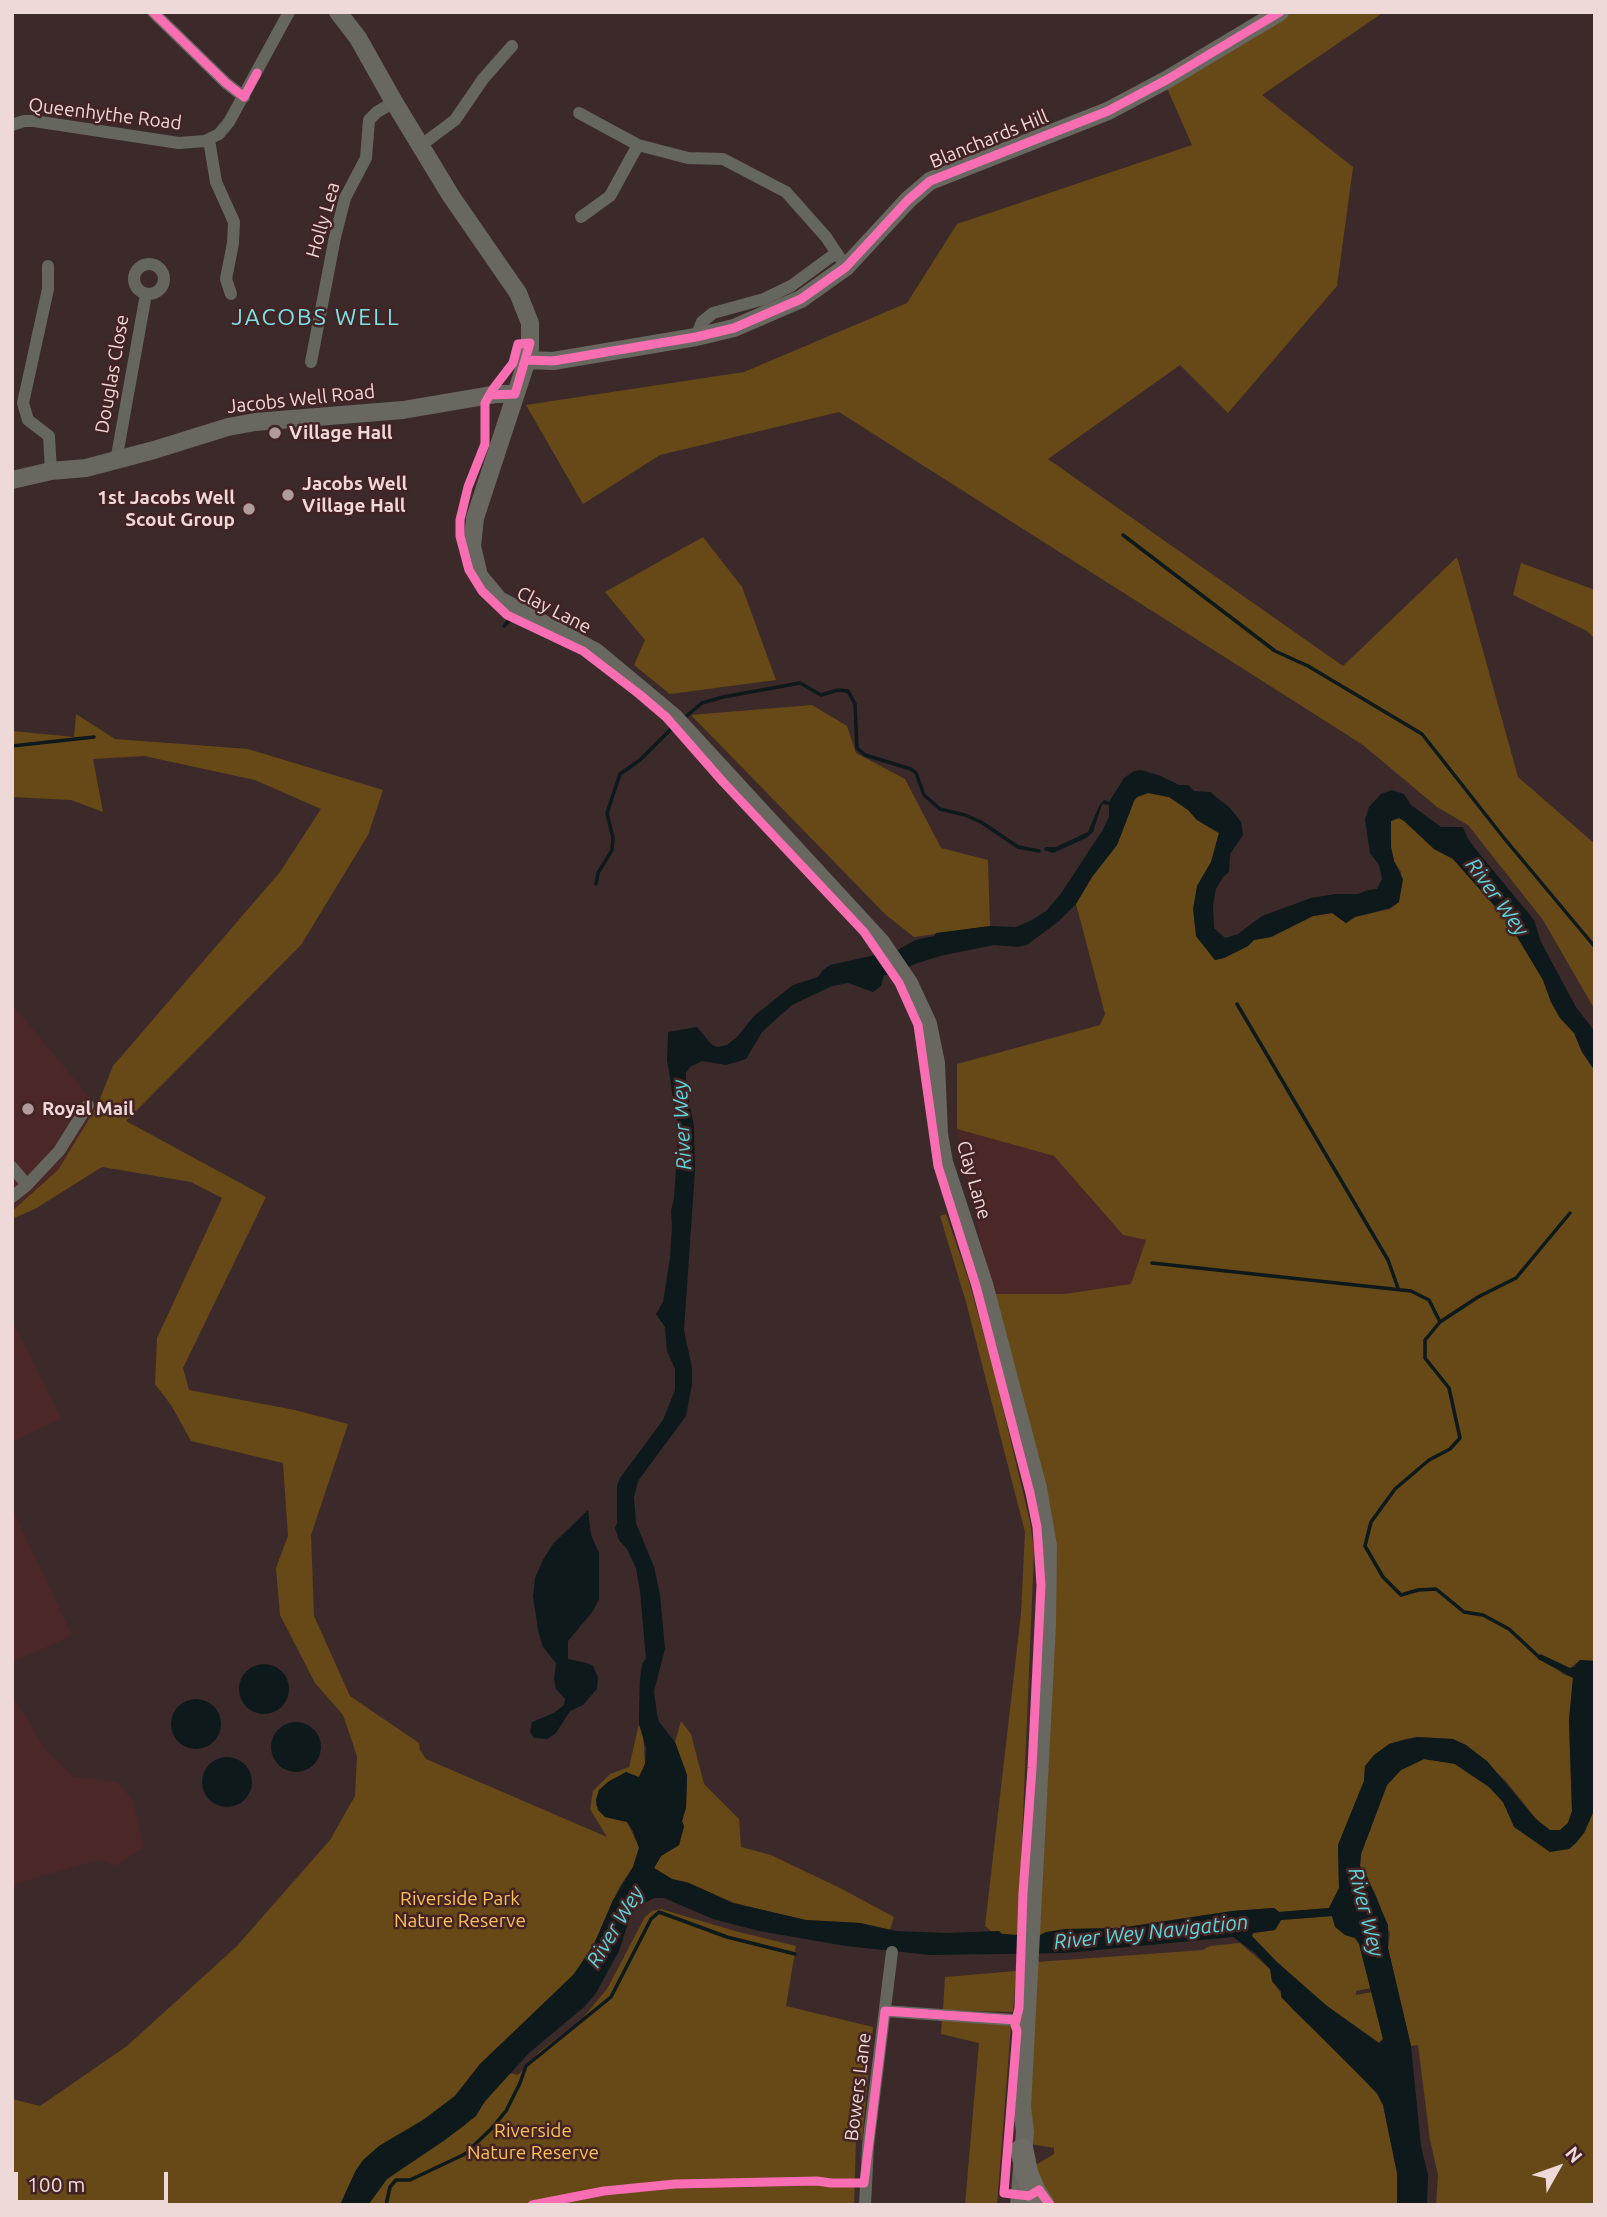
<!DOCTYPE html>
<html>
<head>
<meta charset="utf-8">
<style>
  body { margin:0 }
  #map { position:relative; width:1607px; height:2217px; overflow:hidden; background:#3c2a2a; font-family:Ubuntu,sans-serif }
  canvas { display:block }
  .frame { position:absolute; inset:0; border:14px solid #efd9d8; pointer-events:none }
  .north { position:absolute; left:1523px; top:2133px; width:70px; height:70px; -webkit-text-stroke:5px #432323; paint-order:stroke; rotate:50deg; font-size:19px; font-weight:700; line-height:28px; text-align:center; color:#efd9d8 }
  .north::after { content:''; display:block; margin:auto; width:24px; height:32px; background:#efd9d8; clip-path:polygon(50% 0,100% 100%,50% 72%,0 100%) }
  .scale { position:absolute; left:14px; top:2172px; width:154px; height:32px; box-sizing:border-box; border:4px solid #efd9d8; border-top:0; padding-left:9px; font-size:21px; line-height:24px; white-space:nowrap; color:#efd9d8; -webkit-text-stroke:5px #432323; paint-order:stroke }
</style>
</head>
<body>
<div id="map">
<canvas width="1607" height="2217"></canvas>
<div class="frame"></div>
<div class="north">N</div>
<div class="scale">100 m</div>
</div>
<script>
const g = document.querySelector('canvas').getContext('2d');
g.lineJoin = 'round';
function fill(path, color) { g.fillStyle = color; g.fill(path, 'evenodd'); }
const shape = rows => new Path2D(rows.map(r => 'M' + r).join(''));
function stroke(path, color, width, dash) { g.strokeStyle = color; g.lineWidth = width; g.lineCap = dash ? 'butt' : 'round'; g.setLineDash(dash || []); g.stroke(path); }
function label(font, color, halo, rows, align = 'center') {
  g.font = font + ' Ubuntu,sans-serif'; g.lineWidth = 5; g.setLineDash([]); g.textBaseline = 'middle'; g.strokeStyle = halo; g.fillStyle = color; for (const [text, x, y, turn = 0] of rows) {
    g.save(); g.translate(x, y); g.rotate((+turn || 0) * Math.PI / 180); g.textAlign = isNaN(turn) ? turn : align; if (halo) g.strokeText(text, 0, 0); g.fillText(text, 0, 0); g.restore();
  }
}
fill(shape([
  [12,1004,97,1106,58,1170,12,1211],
  [957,1129,1054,1156,1123,1235,1146,1240,1131,1284,1064,1294,992,1294],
  [12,1320,61,1419,12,1442],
  [12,1508,72,1635,12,1663],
  [12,1696,47,1751,74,1777,117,1782,133,1801,144,1847,115,1866,99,1860,21,1882,12,1888]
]), '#4b2727');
fill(shape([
  [1292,12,1384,12,1262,95,1353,167,1337,286,1228,413,1180,365,1048,459,1343,666,1457,557,1518,777,1595,844,1595,1010,1543,920,1468,825,1437,807,1363,745,839,412,660,455,583,504,526,405,744,372,907,303,957,224,1192,145,1166,86],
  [703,537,742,587,776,680,670,694,634,665,645,640,605,592],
  [1521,563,1595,590,1595,639,1587,631,1513,595],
  [812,705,847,726,856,753,905,779,941,848,988,860,990,926,914,937,886,915,691,715],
  [76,714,115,739,248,749,383,790,368,835,301,945,126,1121,266,1197,183,1368,189,1390,295,1410,348,1424,311,1535,314,1616,350,1696,419,1743,420,1750,426,1759,607,1837,590,1809,593,1791,610,1774,629,1767,639,1724,643,1733,645,1764,639,1777,636,1778,626,1772,608,1782,599,1790,596,1800,596,1805,605,1817,627,1822,639,1847,633,1867,620,1886,594,1944,580,1966,570,1979,480,2064,455,2096,423,2120,379,2146,356,2170,340,2205,12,2205,12,2099,40,2106,127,2046,237,1946,330,1840,355,1796,357,1756,343,1715,315,1683,280,1615,276,1568,288,1536,283,1463,191,1441,171,1405,155,1384,157,1338,222,1198,191,1182,102,1167,35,1209,12,1219,12,1211,58,1170,97,1106,113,1066,280,872,321,809,255,780,144,756,93,759,103,812,71,800,12,797,12,731,74,737],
  [1148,793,1169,797,1188,810,1197,820,1219,833,1211,862,1197,886,1196,936,1215,960,1224,958,1248,946,1253,940,1271,937,1313,916,1332,913,1346,923,1355,917,1390,909,1399,902,1401,872,1394,861,1391,847,1391,821,1399,818,1405,821,1434,849,1453,859,1507,920,1543,980,1551,1002,1560,1018,1574,1033,1582,1052,1595,1071,1595,1661,1580,1660,1570,1668,1540,1654,1563,1674,1573,1678,1569,1720,1572,1811,1568,1823,1560,1830,1550,1830,1536,1819,1506,1781,1466,1745,1452,1739,1417,1737,1405,1739,1389,1744,1365,1766,1364,1781,1338,1845,1339,1888,1329,1908,1279,1912,1274,1908,1232,1911,1120,1928,1066,1929,1039,1936,1054,1565,992,1294,1064,1294,1131,1284,1146,1240,1123,1235,1054,1156,957,1129,957,1064,1100,1025,1105,1014,1076,904,1092,877,1117,845,1134,801,1137,797],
  [946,1214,968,1278,996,1379,1030,1522,1034,1551,1018,1936,992,1932,985,1926,1021,1614,1025,1532,966,1302,940,1216],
  [681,1721,691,1734,704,1784,739,1819,741,1847,771,1855,840,1888,894,1917,890,1930,860,1923,805,1920,734,1903,689,1883,672,1879,654,1868,661,1856,679,1845,684,1827,682,1821,686,1807,687,1775,675,1742],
  [1424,1759,1453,1763,1489,1787,1503,1802,1515,1827,1550,1852,1584,1833,1595,1808,1595,2205,1436,2205,1438,2175,1430,2140,1418,2045,1411,2046,1388,1948,1390,1934,1376,1895,1360,1865,1361,1854,1387,1785,1401,1770],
  [661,1909,735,1931,796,1946,786,2006,873,2027,862,2140,852,2138,856,2140,854,2205,368,2205,387,2179,464,2126,510,2073,518,2075,539,2052,580,2021,607,1989,645,1917,652,1911],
  [1332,1916,1336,1926,1345,1935,1355,1938,1359,1943,1371,1988,1356,1991,1356,1995,1372,1992,1383,2039,1379,2043,1327,2006,1277,1963,1251,1936,1253,1933,1275,1930,1281,1920],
  [1240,1943,1270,1969,1272,1981,1293,2010,1343,2057,1377,2094,1383,2105,1397,2173,1397,2205,1057,2205,1046,2195,1034,2166,1054,2154,1054,2148,1031,2144,1029,2067,1037,1962,1203,1950,1210,1946],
  [1016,1971,1013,2012,943,2010,945,1977],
  [942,2019,1011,2025,997,2205,965,2205,979,2043,941,2034]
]), '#664916');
fill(shape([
  [1141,770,1161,776,1179,785,1188,785,1194,791,1210,792,1230,808,1241,822,1243,835,1230,854,1229,872,1223,877,1216,889,1213,905,1214,928,1225,938,1238,934,1262,916,1311,898,1335,894,1358,894,1368,890,1377,889,1382,879,1379,865,1370,853,1365,819,1369,807,1381,794,1392,790,1404,794,1411,805,1441,827,1463,827,1468,839,1478,852,1534,920,1541,942,1576,1007,1595,1032,1595,1071,1582,1052,1574,1033,1560,1018,1551,1002,1543,980,1507,920,1453,859,1434,849,1404,821,1399,818,1391,821,1391,847,1394,861,1403,879,1399,902,1390,908,1355,917,1346,923,1332,913,1313,916,1271,937,1254,940,1248,946,1224,958,1215,960,1196,936,1193,909,1197,886,1211,862,1219,833,1197,820,1188,810,1169,797,1148,793,1137,797,1134,801,1117,845,1092,877,1076,904,1059,921,1027,945,1018,947,994,945,940,956,915,964,891,975,884,975,881,986,873,992,848,983,832,986,792,1005,762,1032,746,1059,726,1065,702,1061,690,1067,686,1073,686,1087,694,1126,695,1170,684,1330,692,1368,692,1384,686,1416,638,1481,634,1497,636,1523,654,1567,660,1594,665,1649,654,1691,657,1715,659,1722,675,1742,687,1775,686,1808,682,1821,684,1826,679,1845,661,1856,654,1868,672,1879,689,1883,733,1903,806,1920,860,1923,896,1931,947,1933,999,1931,1002,1934,1038,1936,1046,1932,1065,1929,1120,1928,1232,1911,1274,1908,1279,1912,1329,1908,1339,1888,1338,1845,1364,1781,1365,1766,1374,1755,1389,1744,1417,1737,1453,1739,1466,1745,1487,1761,1536,1819,1550,1830,1560,1830,1568,1823,1572,1811,1569,1720,1573,1678,1538,1659,1538,1657,1540,1654,1570,1668,1574,1667,1580,1660,1595,1661,1595,1808,1584,1833,1576,1843,1569,1849,1550,1852,1514,1827,1503,1802,1489,1787,1455,1764,1424,1759,1401,1770,1387,1785,1361,1854,1360,1867,1365,1872,1388,1925,1388,1948,1411,2046,1421,2146,1428,2175,1427,2205,1397,2205,1397,2173,1383,2105,1377,2093,1281,1997,1281,1991,1272,1981,1270,1969,1255,1953,1233,1937,1066,1953,930,1955,846,1946,759,1931,713,1919,664,1898,654,1898,636,1907,630,1917,619,1951,596,1993,584,2007,529,2053,485,2101,476,2116,445,2140,387,2179,368,2205,340,2205,356,2170,363,2160,379,2146,423,2120,455,2096,480,2064,574,1974,594,1944,613,1900,633,1867,639,1848,633,1831,627,1822,605,1817,598,1810,596,1800,599,1790,608,1782,626,1772,639,1777,645,1764,646,1748,639,1724,639,1710,640,1679,642,1664,646,1659,640,1591,636,1568,627,1549,619,1540,615,1528,617,1523,617,1486,620,1478,663,1420,675,1390,675,1369,667,1351,665,1327,656,1314,663,1302,670,1258,672,1227,671,1210,674,1199,677,1154,677,1122,667,1060,668,1032,697,1027,712,1045,718,1047,727,1045,737,1037,754,1016,793,985,818,977,823,970,830,965,898,950,915,940,934,936,936,933,990,926,1016,927,1032,920,1046,911,1060,895,1102,831,1109,817,1109,805,1102,804,1093,832,1086,838,1053,853,1044,850,1045,847,1056,847,1088,832,1100,804,1104,800,1109,802,1124,778,1134,771],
  [1332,1916,1335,1927,1345,1935,1355,1938,1359,1944,1383,2039,1379,2043,1327,2006,1277,1962,1252,1936,1253,1933,1275,1930,1281,1920],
  [588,1510,591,1535,599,1553,599,1599,593,1611,568,1641,568,1659,587,1663,593,1666,598,1677,597,1689,583,1705,570,1711,556,1733,547,1739,534,1738,530,1732,532,1722,554,1713,564,1705,565,1699,556,1689,554,1679,556,1663,543,1647,538,1630,533,1596,535,1578,543,1560,553,1544],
  '239 1689a25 25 0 1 1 50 0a25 25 0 1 1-50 0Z',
  '171 1724a25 25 0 1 1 50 0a25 25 0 1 1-50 0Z',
  '271 1747a25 25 0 1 1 50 0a25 25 0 1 1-50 0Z',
  '202 1782a25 25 0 1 1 50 0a25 25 0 1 1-50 0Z'
]), '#0d191a');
stroke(shape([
  [1123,535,1275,651,1308,666,1422,734,1504,838,1595,947],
  [521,606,530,595],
  [504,626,514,615],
  [683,719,702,703,723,697,800,683,821,695,838,690,848,691,855,704,857,748,865,755,911,769,916,773,924,795,940,809,965,815,981,822,1018,847,1039,851],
  [12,746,94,737],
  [596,884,598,873,612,850,613,838,607,813,620,774,640,760,674,726],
  [1237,1004,1388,1260,1398,1288],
  [1152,1263,1411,1291,1429,1300,1440,1322],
  [1540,1658,1509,1629,1483,1615,1464,1612,1436,1589,1418,1590,1401,1595,1383,1577,1365,1546,1371,1522,1395,1489,1429,1460,1450,1449,1460,1438,1449,1388,1425,1358,1425,1340,1440,1322,1478,1297,1516,1278,1570,1213],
  [386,2205,390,2187,396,2180,410,2180,465,2154,491,2129,506,2111,520,2083,526,2066,611,1997,651,1919,659,1912,727,1937,795,1954]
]), '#0d191a', 3.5);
stroke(shape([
  [153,12,226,83,244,97],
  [579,113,638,145,688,158,723,159,786,192,826,237,846,267],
  [12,125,24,121,34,121,179,143,205,141,219,134,229,122,289,12],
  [209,140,216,182,234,222,233,243,226,279,231,294],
  [420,146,455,120,483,79,512,46],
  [581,217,610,196,638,145],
  '134 279a15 15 0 1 1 30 0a15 15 0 1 1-30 0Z',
  [48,266,48,289,23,403,28,420,49,436,51,471],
  [696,337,702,322,713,313,764,299,791,286,836,253],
  [311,362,335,237,345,198,366,158,369,120,377,112,394,102],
  [116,461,146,294],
  [12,1167,27,1185],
  [12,1197,27,1185,59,1151,88,1105],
  [885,2011,1027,2021],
  [865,2205,868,2146,892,1952]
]), '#65665e', 12);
stroke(shape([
  [338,12,358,38,394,102,451,196,518,293,530,323,530,348,527,360,475,518,472,546,479,576,499,600,596,652,675,718,881,942,909,983,928,1024,936,1063,939,1134,944,1162,984,1284,1038,1488,1048,1546,1047,1625,1022,2107,1025,2132,1019,2205],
  [527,360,553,361,696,337,734,328,801,299,846,267,908,200,930,181,1108,111,1168,79,1280,12],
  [12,480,51,471,86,468,154,450,228,427,255,422,403,410,497,394,515,394]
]), '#686760', 18);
stroke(shape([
  [1022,2150,1027,2174,1035,2193,1043,2205]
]), '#6f6b65', 23);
stroke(shape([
  [153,12,226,83,244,97,257,73],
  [527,360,553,361,696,337,734,328,801,299,846,267,908,200,930,181,1108,111,1168,79,1280,12],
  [490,395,515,394,530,343,518,344,513,363,493,389,485,403,485,444,468,487,460,520,460,536,469,570,482,591,507,615,583,651,639,694,666,717,723,782,864,932,899,983,918,1025,938,1166,976,1286,1030,1493,1037,1527,1041,1585,1032,1768,1023,1893,1019,2008,1015,2025,1017,2031,1004,2193,1029,2196,1039,2190,1050,2205],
  [532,2205,604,2191,675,2184,817,2181,831,2183,864,2183,885,2011,1016,2020]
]), '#f96db3', 9);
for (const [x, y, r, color] of [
  [275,433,7,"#b09c9b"],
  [288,495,7,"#b09c9b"],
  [249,509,7,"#b09c9b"],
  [28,1109,7,"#b09c9b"]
]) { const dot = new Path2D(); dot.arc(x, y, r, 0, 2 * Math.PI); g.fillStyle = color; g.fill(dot); stroke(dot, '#432323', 2.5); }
label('19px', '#efd9d8', '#432323', [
  ["Queenhythe Road",105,114,7],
  ["Blanchards Hill",989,139,-22],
  ["Holly Lea",323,220,-74],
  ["Douglas Close",112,374,-80],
  ["Jacobs Well Road",301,399,-6],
  ["Clay Lane",554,610,27],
  ["Clay Lane",974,1180,74],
  ["Bowers Lane",858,2087,-83]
]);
label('bold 19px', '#efd9d8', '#432323', [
  ["Village Hall",289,433],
  ["Jacobs Well",302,484],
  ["Village Hall",302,506],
  ["1st Jacobs Well",235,498,"right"],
  ["Scout Group",235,520,"right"],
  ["Royal Mail",42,1109]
], 'left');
label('19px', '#fbc056', '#432323', [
  ["Riverside Park",460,1899],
  ["Nature Reserve",460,1921],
  ["Riverside",533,2131],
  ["Nature Reserve",533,2153]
]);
label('italic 21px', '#57d6dc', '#432323', [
  ["River Wey",1497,897,54],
  ["River Wey",682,1125,-93],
  ["River Wey",1366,1912,76],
  ["River Wey",615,1927,-59],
  ["River Wey Navigation",1151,1932,-6]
]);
g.letterSpacing = '2px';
label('23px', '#78e4e9', '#432323', [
  ["JACOBS WELL",316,317]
]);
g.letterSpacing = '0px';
</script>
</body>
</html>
